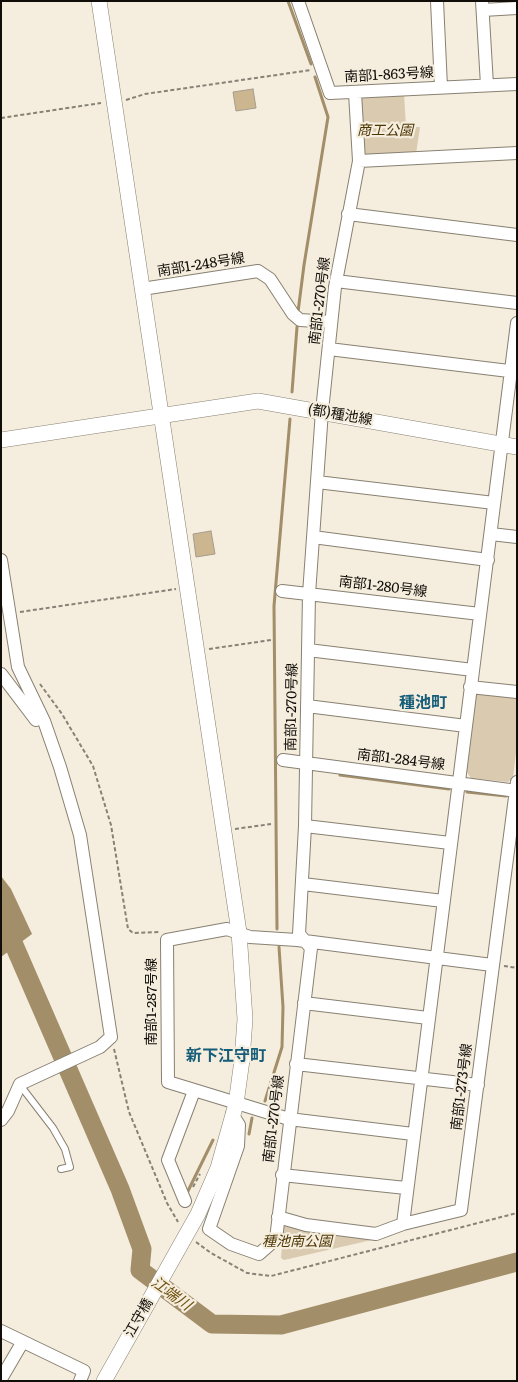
<!DOCTYPE html>
<html>
<head>
<meta charset="utf-8">
<style>
  body { margin:0 }
  #map { position:relative; width:518px; height:1382px; overflow:hidden; background:#f5eddd; font-family:Literata,serif }
  canvas { display:block }
  .frame { position:absolute; inset:0; border:2px solid #110e09; pointer-events:none }
</style>
</head>
<body>
<div id="map">
<canvas width="518" height="1382"></canvas>
<div class="frame"></div>
</div>
<script>
const g = document.querySelector('canvas').getContext('2d');
g.lineJoin = 'round';
function fill(path, color) { g.fillStyle = color; g.fill(path, 'evenodd'); }
const shape = rows => new Path2D(rows.map(r => 'M' + r).join(''));
function stroke(path, color, width, dash) { g.strokeStyle = color; g.lineWidth = width; g.lineCap = dash ? 'butt' : 'round'; g.setLineDash(dash || []); g.stroke(path); }
function label(font, color, halo, rows, align = 'center') {
  g.font = font + ' Literata,"Noto Sans JP",serif'; g.lineWidth = 4.5; g.setLineDash([]); g.textBaseline = 'middle'; g.strokeStyle = halo; g.fillStyle = color; for (const [text, x, y, turn = 0] of rows) {
    g.save(); g.translate(x, y); g.rotate((+turn || 0) * Math.PI / 180); g.textAlign = isNaN(turn) ? turn : align; if (halo) g.strokeText(text, 0, 0); g.fillText(text, 0, 0); g.restore();
  }
}
fill(shape([
  [404,94,406,127,420,127,416,154,367,155,364,153,361,100,364,96],
  [481,691,517,695,517,744,513,778,508,782,471,778,466,771,476,695],
  [284,1222,376,1239,284,1260,281,1258]
]), '#d9cab0');
fill(shape([
  [1,876,11,889,32,934,1,957]
]), '#a28e69');
stroke(shape([
  [288,1,311,64],
  [298,312,304,265,328,117,315,77],
  [292,392,297,327],
  [340,775,449,789],
  [467,792,506,796],
  [277,929,274,606,290,419],
  [265,1101,282,1047,283,1007,279,947],
  [249,1134,252,1118],
  [187,1193,213,1140]
]), '#a28e69', 3);
stroke(shape([
  [1,915,120,1189,142,1249,140,1270,212,1324,281,1325,517,1262]
]), '#a28e69', 19);
const building = shape([
  [253,89,256,108,236,111,233,92,253,89],
  [211,531,215,554,196,557,193,534,211,531]
]);
fill(building, '#cbb690');
stroke(building, '#a59c8e', 1);
const service = shape([
  [20,1085,53,1128,65,1149,70,1167,61,1169]
]);
const minor = shape([
  [298,1,330,93,517,84],
  [437,1,441,87],
  [482,1,487,85],
  [483,10,517,8],
  [359,161,517,153],
  [348,214,517,235],
  [336,281,517,303],
  [142,289,258,271,270,279,293,314,300,320,331,322],
  [329,349,517,372],
  [317,482,494,503],
  [491,534,517,537],
  [313,537,488,560],
  [1,560,18,667,44,721,60,767,80,835,111,1037,100,1047,20,1084,8,1111,1,1120],
  [282,591,480,614],
  [308,650,473,670],
  [1,674,36,720],
  [470,687,517,692],
  [307,706,466,726],
  [283,760,517,791],
  [305,826,450,843],
  [303,884,443,901],
  [304,1003,428,1018],
  [296,1064,478,1085],
  [232,1114,239,1125,238,1146,209,1229,231,1244,259,1254,276,1239,311,948,299,934,305,826,309,594,322,411,335,287,359,161,355,93],
  [413,1134,289,1119,168,1082,167,940,227,929,250,937,297,940,492,965],
  [282,1175,406,1188],
  [185,1201,168,1160,194,1091],
  [278,1217,306,1225,376,1234,403,1224,461,1210,517,782],
  [403,1224,517,323],
  [1,1331,84,1371,80,1381],
  [1,1379,22,1343]
]);
const tertiary = shape([
  [99,1,239,932,245,1019,242,1060,236,1104,218,1168,198,1214,104,1381],
  [1,440,258,401,517,447]
]);
stroke(service, '#888072', 8);
stroke(minor, '#888072', 14);
stroke(tertiary, '#888072', 16);
stroke(shape([
  [126,100,145,94,311,70],
  [1,118,101,103],
  [20,612,176,589],
  [209,649,271,640],
  [40,684,62,714,93,766,111,825,128,929,133,933,160,932],
  [235,829,271,824],
  [504,966,517,968],
  [114,1049,129,1112,167,1203,178,1222],
  [193,1187,200,1174],
  [196,1242,211,1253,247,1273,271,1276,517,1213]
]), '#878277', 2, [4, 2.5]);
stroke(service, '#fff', 6);
stroke(minor, '#fff', 12);
stroke(tertiary, '#fff', 15);
label('14px', '#110e09', '#f5eddd', [
  ["南部1-863号線",389,75,-3],
  ["南部1-248号線",201,265,-9],
  ["南部1-270号線",320,301,-83],
  ["(都)種池線",340,415,10],
  ["南部1-280号線",383,587,7],
  ["南部1-270号線",292,707,-89],
  ["南部1-284号線",401,760,7],
  ["南部1-287号線",152,1002,-90],
  ["南部1-273号線",462,1087,-83],
  ["南部1-270号線",274,1119,-83],
  ["江守橋",139,1318,-60]
]);
label('italic 14px', '#4c3604', '#f5eddd', [
  ["商工公園",385,131],
  ["種池南公園",297,1242]
]);
label('italic 15px', '#6d4f0d', '#f5eddd', [
  ["江端川",171,1294,36]
]);
label('bold 16px', '#165d79', '#f5eddd', [
  ["種池町",423,703],
  ["新下江守町",226,1056]
]);
</script>
</body>
</html>
